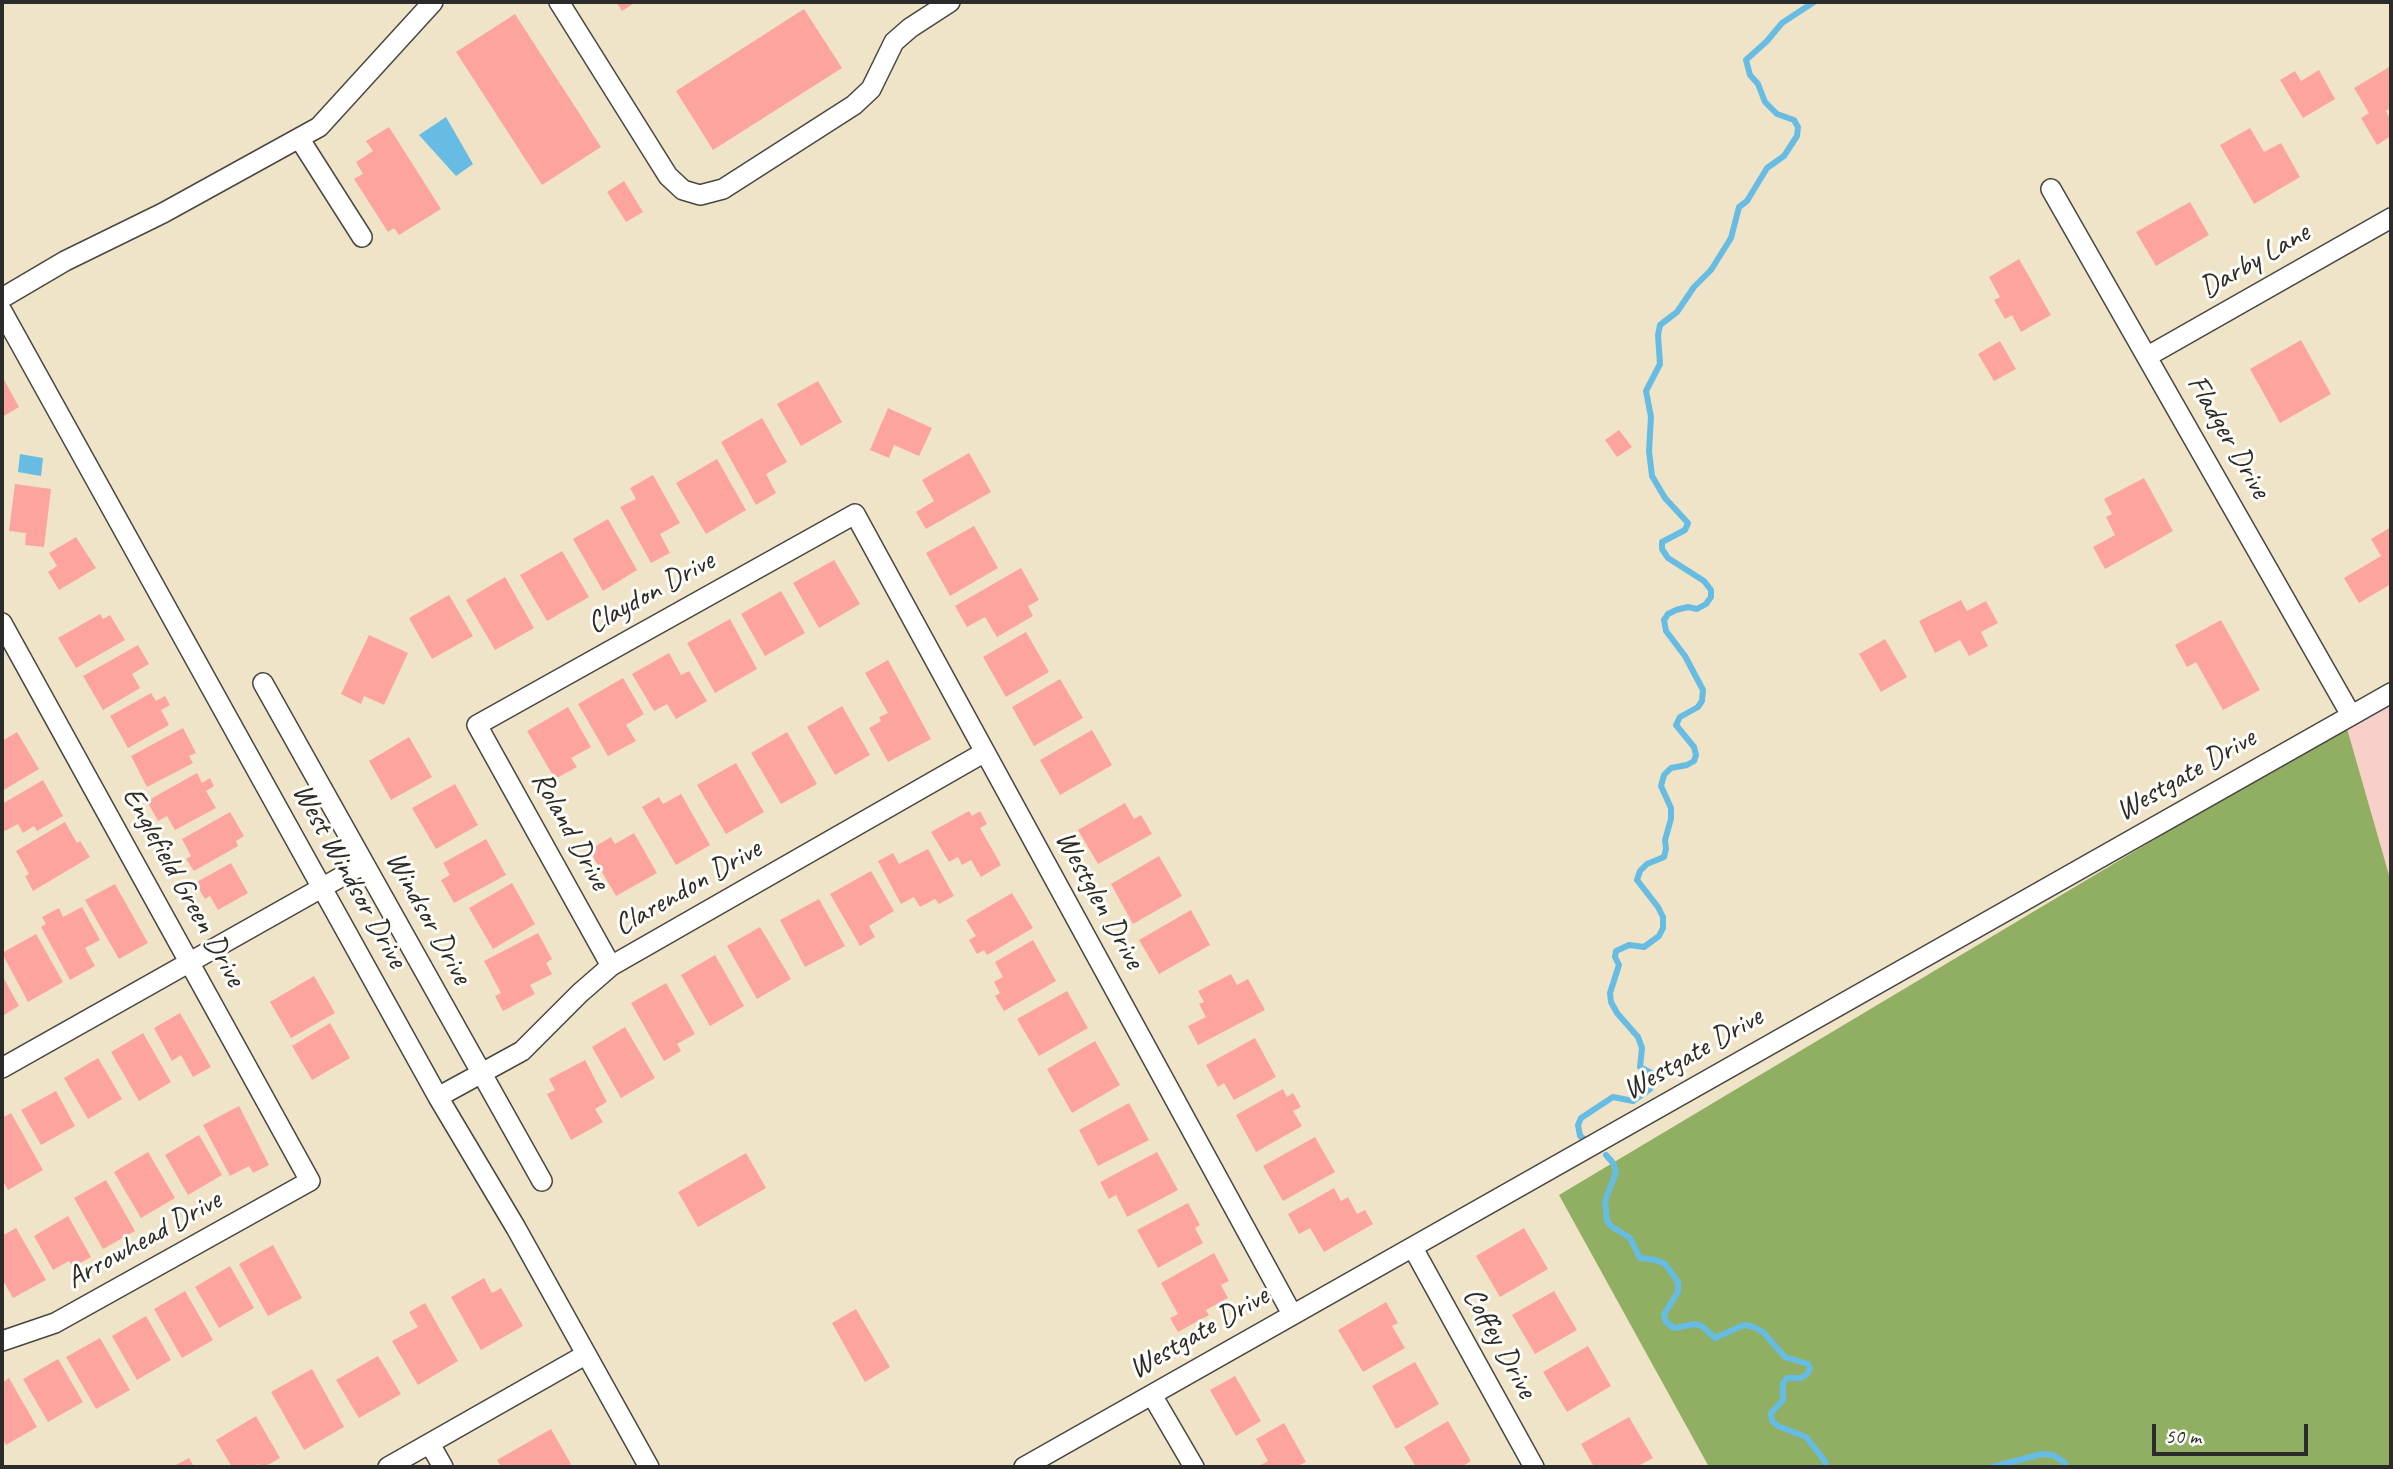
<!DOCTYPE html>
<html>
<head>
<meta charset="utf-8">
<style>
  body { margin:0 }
  #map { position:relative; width:2393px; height:1469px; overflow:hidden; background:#efe4c7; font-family:Caveat,sans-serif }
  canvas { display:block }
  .frame { position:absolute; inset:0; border:4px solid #2b2b2b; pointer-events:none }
  .scale { position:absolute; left:2152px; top:1424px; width:156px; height:32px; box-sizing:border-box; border:4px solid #2b2b2b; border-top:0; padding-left:9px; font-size:21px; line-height:24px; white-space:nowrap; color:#2b2b2b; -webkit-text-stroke:5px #fdfcf7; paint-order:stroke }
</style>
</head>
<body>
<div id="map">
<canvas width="2393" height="1469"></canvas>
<div class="frame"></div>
<div class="scale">50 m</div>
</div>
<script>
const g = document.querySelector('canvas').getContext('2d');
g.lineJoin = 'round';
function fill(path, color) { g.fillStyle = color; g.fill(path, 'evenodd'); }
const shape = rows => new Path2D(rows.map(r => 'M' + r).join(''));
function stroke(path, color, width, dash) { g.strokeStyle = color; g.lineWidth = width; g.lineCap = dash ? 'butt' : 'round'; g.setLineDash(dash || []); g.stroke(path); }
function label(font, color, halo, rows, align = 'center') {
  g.font = font + ' Caveat,sans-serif'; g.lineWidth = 6; g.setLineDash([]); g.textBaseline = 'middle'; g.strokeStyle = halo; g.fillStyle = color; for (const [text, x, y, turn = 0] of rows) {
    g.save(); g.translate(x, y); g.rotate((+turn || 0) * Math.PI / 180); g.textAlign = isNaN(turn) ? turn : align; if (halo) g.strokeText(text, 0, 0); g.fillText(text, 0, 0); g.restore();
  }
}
fill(shape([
  [2391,701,2391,882,2346,725]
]), '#f7d1c9');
fill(shape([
  [2346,725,2391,882,2391,1467,1709,1467,1559,1195]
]), '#90af62');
fill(shape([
  [446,117,473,164,456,176,419,135],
  [20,454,43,458,41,476,18,472]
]), '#67bce3');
stroke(shape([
  [1584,1139,1580,1136,1578,1125,1581,1118,1613,1097,1633,1101,1650,1089,1653,1084,1654,1079,1651,1073,1640,1067,1642,1048,1638,1037,1617,1013,1611,1002,1610,993,1619,965,1615,957,1616,951,1629,945,1644,947,1659,936,1663,928,1663,917,1658,907,1637,880,1640,871,1647,864,1664,857,1666,849,1665,840,1671,819,1671,808,1661,786,1664,775,1671,768,1687,765,1694,761,1696,755,1694,747,1676,725,1680,717,1698,707,1702,701,1703,690,1685,656,1666,631,1664,620,1668,614,1676,610,1688,607,1697,609,1706,604,1711,597,1711,590,1704,581,1668,558,1662,549,1662,542,1685,530,1688,523,1665,498,1652,476,1649,451,1651,417,1646,391,1660,364,1658,335,1660,325,1677,312,1694,287,1711,270,1731,238,1739,207,1747,201,1767,168,1784,156,1797,136,1798,127,1794,120,1777,114,1765,102,1758,84,1750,75,1746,60,1767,41,1782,23,1814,2],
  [1606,1155,1613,1163,1616,1172,1605,1201,1607,1221,1611,1226,1630,1238,1640,1258,1656,1260,1665,1264,1678,1282,1678,1292,1664,1314,1666,1322,1674,1328,1696,1324,1703,1327,1715,1338,1744,1325,1754,1327,1763,1332,1785,1357,1808,1364,1810,1369,1807,1374,1801,1378,1787,1378,1783,1383,1783,1400,1771,1413,1772,1421,1778,1426,1806,1437,1825,1461,1826,1467],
  [1992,1467,2042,1454,2053,1455,2064,1462,2067,1467]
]), '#67bce3', 6);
fill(shape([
  [616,2,636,2,622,11],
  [804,9,842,68,713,150,676,91],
  [515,14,601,147,542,185,456,52],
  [2391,66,2391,108,2386,111,2391,120,2391,136,2377,145,2361,118,2369,113,2354,88],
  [2319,70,2335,99,2303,118,2280,80,2295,71,2301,81],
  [389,127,441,209,399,235,394,228,388,232,354,179,363,174,356,162,373,151,366,141],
  [2250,128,2264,152,2281,143,2300,177,2254,204,2220,145],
  [624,181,643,212,626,222,607,192],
  [2190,202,2209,235,2156,266,2136,232],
  [2019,259,2051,315,2021,332,2012,315,2005,319,1994,300,2000,297,1989,277],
  [2301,340,2331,394,2280,423,2250,369],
  [2000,341,2016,369,1994,381,1978,354],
  [2,376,19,407,2,417],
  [818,381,842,422,801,446,777,404],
  [888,408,932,428,919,456,894,445,889,458,870,450],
  [762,418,787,462,766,474,776,493,756,505,721,442],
  [1619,430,1632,447,1617,457,1605,440],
  [969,453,991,492,926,529,916,512,934,501,922,480],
  [717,459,746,510,706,534,676,483],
  [653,475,680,523,660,534,670,553,651,563,620,507,636,499,630,488],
  [2144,478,2173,531,2105,569,2093,547,2115,535,2106,517,2112,514,2104,499],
  [15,484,51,489,44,547,25,545,26,533,9,531],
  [608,519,637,570,603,591,573,539],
  [974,526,998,568,950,596,926,553],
  [2391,527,2391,584,2359,603,2344,578,2381,556,2371,539],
  [76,537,96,568,59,590,48,572,57,566,49,553],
  [562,551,589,597,547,621,520,575],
  [834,560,860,604,819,628,793,583],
  [1021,568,1039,600,1028,606,1033,616,997,637,985,617,967,627,955,606],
  [505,577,534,628,495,650,466,600],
  [781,591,805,633,765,656,741,614],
  [449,595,473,636,432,659,409,618],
  [1961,600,1967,611,1986,601,1998,623,1981,632,1988,646,1969,656,1960,640,1935,653,1919,621],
  [100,614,103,619,110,615,125,640,76,668,58,638],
  [730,619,757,669,715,693,687,643],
  [2221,620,2260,690,2223,710,2196,662,2187,667,2175,645],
  [1026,632,1049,672,1006,697,983,657],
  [369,635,408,653,384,705,364,696,361,704,341,694],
  [1885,639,1907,677,1881,692,1859,654],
  [138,645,149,664,132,674,140,688,103,710,83,676],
  [669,653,681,675,689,671,707,701,676,719,667,704,654,711,632,674],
  [888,660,931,739,888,762,869,728,881,721,879,717,888,713,865,673],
  [623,678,644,714,626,725,636,741,608,756,578,704],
  [1060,679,1083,718,1034,746,1012,707],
  [151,693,156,701,165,696,170,705,161,710,169,725,128,748,110,716],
  [842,706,870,755,835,775,807,727],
  [568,707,591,747,571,758,577,767,555,779,527,731],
  [183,728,196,753,189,756,193,763,147,787,131,756],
  [1092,730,1112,765,1060,795,1040,760],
  [17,732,39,769,2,791,2,741],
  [787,732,817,784,781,804,751,753],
  [409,737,432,777,391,800,369,761],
  [736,763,764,812,726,834,697,785],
  [197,773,202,783,210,778,214,786,206,791,216,808,175,830,167,816,158,821,147,801],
  [43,780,63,816,37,831,34,826,23,833,18,824,5,831,2,826,2,804],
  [455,784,478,825,436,849,412,808],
  [681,794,710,845,676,865,642,807,659,797,663,804],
  [1125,803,1134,819,1141,815,1152,834,1098,864,1078,830],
  [969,811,972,816,980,811,987,824,980,828,1001,865,981,877,971,860,962,865,958,857,949,862,931,832],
  [230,812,244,836,236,841,238,846,194,871,186,859,191,856,182,839],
  [65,822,77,843,80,841,90,857,33,891,25,876,29,874,16,851],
  [634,833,657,873,616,896,589,850,611,837,615,844],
  [486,839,506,875,454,903,441,880,450,875,443,863],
  [928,849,954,896,939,904,935,899,920,907,914,897,901,904,878,861,893,853,899,864],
  [1159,856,1182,896,1133,924,1111,884],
  [231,863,248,893,218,910,210,896,205,899,195,883],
  [871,871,894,911,869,926,875,937,860,946,830,894],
  [512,883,535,924,493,949,469,908],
  [115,884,148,943,119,959,85,900],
  [1012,893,1033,928,987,955,984,950,977,954,969,940,976,936,966,920],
  [819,899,845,946,805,967,780,920],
  [82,907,100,940,85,948,95,966,70,980,41,927,46,924,42,917,59,908,63,917],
  [1191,910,1210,945,1159,974,1139,940],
  [760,927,791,979,757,999,727,946],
  [538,933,552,959,546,963,552,974,530,985,535,994,503,1011,495,996,501,993,484,961],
  [36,934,63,982,28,1002,2,953],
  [1033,940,1056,981,1004,1011,995,996,1000,993,994,982,1003,977,995,962],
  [715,955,744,1006,710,1026,681,975],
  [1231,974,1237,985,1248,979,1265,1010,1198,1045,1188,1026,1206,1017,1199,1004,1204,1002,1198,991],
  [2,975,19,1006,2,1016],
  [314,976,335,1013,291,1038,270,1002],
  [666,983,695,1034,677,1044,681,1051,664,1061,631,1003],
  [1067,991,1088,1028,1039,1056,1017,1019],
  [180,1013,211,1067,193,1077,181,1055,172,1061,154,1028],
  [330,1023,350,1058,312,1080,292,1046],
  [625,1027,655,1078,621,1098,592,1047],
  [143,1033,171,1082,139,1101,111,1052],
  [1255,1038,1276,1077,1234,1100,1224,1083,1218,1087,1206,1065],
  [1095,1041,1120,1085,1072,1113,1047,1069],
  [98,1058,122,1099,88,1119,64,1078],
  [585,1060,607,1102,595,1109,603,1122,571,1140,547,1094,555,1090,549,1079],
  [1283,1089,1287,1097,1293,1093,1301,1107,1293,1111,1302,1126,1256,1152,1236,1115],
  [56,1091,75,1126,41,1145,21,1110],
  [1129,1103,1149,1140,1098,1166,1079,1130],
  [239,1106,269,1165,253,1173,249,1166,230,1176,203,1125],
  [11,1113,43,1170,8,1190,2,1179,2,1118],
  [199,1135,222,1175,188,1195,165,1155],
  [1315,1137,1335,1172,1283,1201,1263,1166],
  [148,1152,175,1198,141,1218,114,1172],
  [1157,1152,1178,1190,1127,1217,1116,1195,1109,1199,1100,1182],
  [746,1153,766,1188,698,1227,678,1192],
  [106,1180,135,1231,103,1249,74,1198],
  [1334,1188,1341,1201,1348,1197,1357,1214,1365,1210,1373,1224,1324,1252,1310,1228,1299,1234,1288,1214],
  [1188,1203,1200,1225,1195,1228,1203,1243,1158,1268,1137,1230],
  [68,1216,91,1257,73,1267,69,1261,53,1270,34,1236],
  [16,1228,46,1280,13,1298,2,1279,2,1236],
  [1524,1228,1548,1269,1500,1297,1476,1256],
  [273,1245,302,1298,268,1316,239,1264],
  [1214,1253,1229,1281,1221,1285,1228,1298,1206,1310,1209,1315,1178,1332,1170,1318,1178,1314,1161,1283],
  [230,1266,254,1308,219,1328,195,1287],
  [484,1278,492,1293,501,1288,523,1326,481,1350,451,1297],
  [185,1291,213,1340,182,1358,154,1309],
  [1554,1291,1577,1330,1535,1354,1512,1315],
  [1386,1302,1398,1323,1392,1326,1405,1348,1363,1372,1338,1330],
  [425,1303,458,1361,418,1385,392,1341,418,1327,409,1312],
  [856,1309,890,1367,865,1382,832,1323],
  [146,1316,171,1360,137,1380,112,1336],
  [100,1338,130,1390,96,1409,66,1357],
  [1588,1346,1611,1386,1567,1412,1543,1372],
  [378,1356,401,1394,359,1418,336,1380],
  [58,1359,83,1402,48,1422,23,1379],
  [1415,1362,1439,1404,1396,1429,1372,1386],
  [312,1369,344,1427,304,1450,271,1392],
  [1235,1376,1261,1421,1236,1436,1210,1390],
  [9,1378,37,1427,6,1445,2,1438,2,1383],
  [256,1416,280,1458,264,1467,260,1467,258,1464,252,1467,232,1467,216,1440],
  [1629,1417,1653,1458,1636,1467,1594,1467,1581,1444],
  [1448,1421,1471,1461,1461,1467,1416,1467,1404,1447],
  [1284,1423,1306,1462,1296,1467,1257,1467,1268,1461,1256,1439],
  [551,1429,571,1464,566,1467,501,1467,497,1460],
  [189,1458,194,1467,172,1467]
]), '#fea49e');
const minor = shape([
  [559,2,668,176,683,190,700,195,723,189,854,105,871,89,894,42,910,28,950,2],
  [299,138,362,237],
  [2051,189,2351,715],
  [2,298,65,261,163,213,319,127,433,2],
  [2,311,438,1097,516,1228,649,1467],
  [2148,356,2391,218],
  [2,623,310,1181,55,1323,2,1341],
  [263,683,542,1181],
  [611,966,477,725,855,514,1292,1314],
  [2,1068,364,864],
  [438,1097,522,1051,580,993,611,966,985,752],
  [1413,1248,1534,1467],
  [1152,1395,1194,1467],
  [430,1444,443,1467],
  [388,1467,585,1355],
  [1024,1467,2391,693]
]);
stroke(minor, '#484742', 22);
stroke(minor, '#fff', 19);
label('30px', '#2b2b2b', '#fdfcf7', [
  ["Darby Lane",2255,261,-30],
  ["Fladger Drive",2228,437,60],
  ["Claydon Drive",651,593,-29],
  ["Westgate Drive",2186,775,-30],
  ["Roland Drive",570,831,61],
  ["West Windsor Drive",349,876,61],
  ["Englefield Green Drive",183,887,61],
  ["Clarendon Drive",688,888,-30],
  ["Westglen Drive",1099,900,61],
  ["Windsor Drive",428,918,61],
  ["Westgate Drive",1693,1054,-30],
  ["Arrowhead Drive",144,1240,-29],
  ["Westgate Drive",1199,1333,-30],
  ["Coffey Drive",1499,1343,61]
]);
</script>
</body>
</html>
